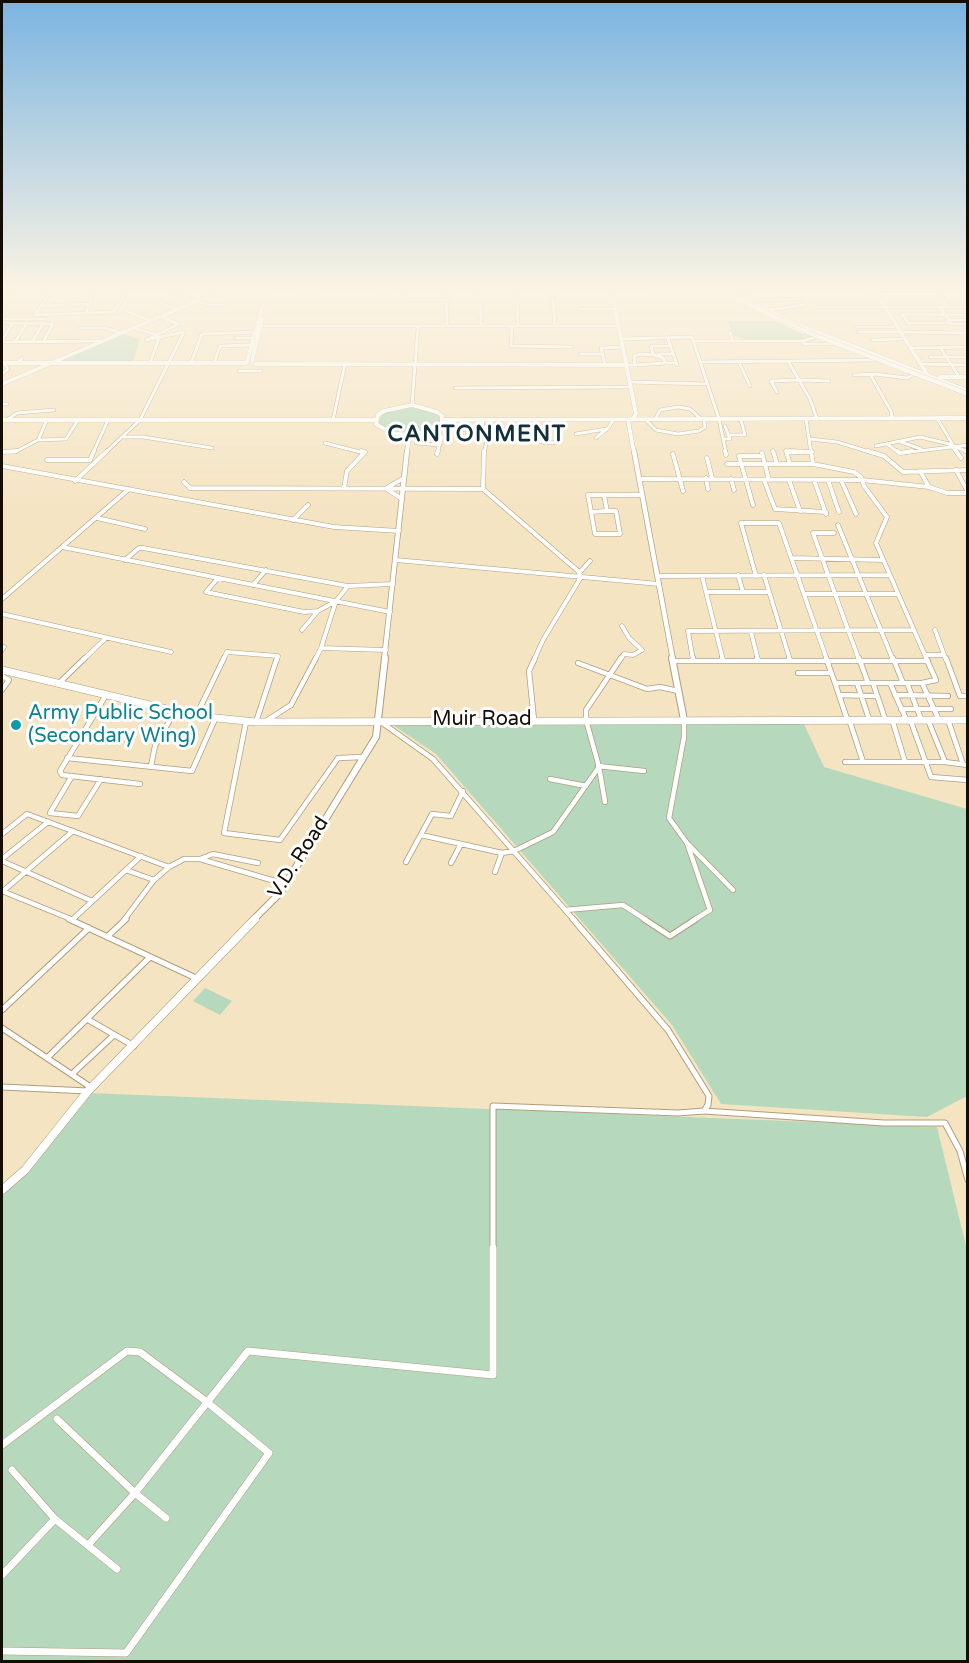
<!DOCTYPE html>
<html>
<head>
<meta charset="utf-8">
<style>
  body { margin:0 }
  #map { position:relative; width:969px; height:1663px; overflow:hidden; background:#f5e4c2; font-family:"Varela Round",sans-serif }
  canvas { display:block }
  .frame { position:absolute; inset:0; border:3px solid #130d03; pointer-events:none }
</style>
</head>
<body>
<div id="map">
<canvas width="969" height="1663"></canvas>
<div class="frame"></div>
</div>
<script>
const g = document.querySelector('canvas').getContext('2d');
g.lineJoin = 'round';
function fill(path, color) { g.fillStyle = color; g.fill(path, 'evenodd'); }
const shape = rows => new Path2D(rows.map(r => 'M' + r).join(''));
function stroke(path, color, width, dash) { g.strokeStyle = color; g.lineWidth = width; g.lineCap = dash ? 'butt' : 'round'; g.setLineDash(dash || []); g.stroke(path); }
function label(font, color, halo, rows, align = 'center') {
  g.font = font + ' "Varela Round",sans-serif'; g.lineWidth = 6; g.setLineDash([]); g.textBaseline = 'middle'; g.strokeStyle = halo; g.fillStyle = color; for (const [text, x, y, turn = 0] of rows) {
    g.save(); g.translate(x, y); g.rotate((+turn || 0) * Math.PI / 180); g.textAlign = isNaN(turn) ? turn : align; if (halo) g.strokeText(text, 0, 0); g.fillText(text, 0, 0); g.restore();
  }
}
fill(shape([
  [728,321,779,321,816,337,801,340,747,339,734,336],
  [123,334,140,340,133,362,56,362],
  [399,407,418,407,438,414,441,422,432,430,416,434,389,431,379,424,378,420,384,412],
  [394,722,803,722,824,767,967,809,967,1096,927,1117,721,1104,672,1025,436,754,393,725],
  [205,988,232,1001,220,1015,193,1001],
  [89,1093,937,1127,968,1254,967,1661,2,1661,2,1195,26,1173]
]), '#b6d8bc');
const minorFar4 = shape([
  [404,288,405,298,408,300,446,300],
  [446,288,447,326],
  [480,288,481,326],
  [514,289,517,300,518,326],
  [552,289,555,326],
  [745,289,868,289],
  [876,290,936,290],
  [936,290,948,307],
  [174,294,210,305,226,305],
  [757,300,799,299],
  [157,301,177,310],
  [41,306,89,304],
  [820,307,882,307],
  [885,307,968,307],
  [940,307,951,324,968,324],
  [580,309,615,309],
  [768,310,804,305],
  [126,311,151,321],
  [86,313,95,289],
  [35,315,114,312,129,288],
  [35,315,51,291],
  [161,317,179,324,146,340,184,332],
  [2,319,45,319],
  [948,320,968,320],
  [7,323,53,324,43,342],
  [950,323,908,323,902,314,968,315],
  [260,326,619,326],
  [512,326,511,346,572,347],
  [856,327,893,327],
  [79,328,105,328,122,333],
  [133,328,158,335],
  [730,332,733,342],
  [858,332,897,332],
  [900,332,968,333],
  [236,338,253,338],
  [621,339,692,337,719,419,726,453],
  [668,339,677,365],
  [2,340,13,323],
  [872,340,901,339],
  [694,341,803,341,819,336],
  [803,341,804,344,835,344],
  [2,342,101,341],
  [15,342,27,323],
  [32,342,43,324],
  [940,347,958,375],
  [910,348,968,347],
  [580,354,602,354],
  [653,354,651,346,671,346],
  [659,354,674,354],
  [930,357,968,357],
  [788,361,810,399,817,419],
  [701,362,877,360],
  [739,362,750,386],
  [18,363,22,358],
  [150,363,159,338],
  [191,363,202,334,254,332],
  [214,363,220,346,251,345],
  [920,364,968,365],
  [605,365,601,348,622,347],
  [626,365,635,365,634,356,640,354,654,355,663,358,666,363,676,363],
  [635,365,665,363],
  [239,371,261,371],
  [2,374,8,369,4,363],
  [854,375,875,374],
  [800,380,829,381],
  [629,382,708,384],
  [455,388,631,387],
  [777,392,771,381,800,380],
  [2,404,7,404],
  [412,405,418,326],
  [806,419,811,453],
  [889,419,892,416,891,411,871,376,875,374,907,378,917,373],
  [7,420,17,413,54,410],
  [47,420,38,440,66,439,78,420],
  [333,420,345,364],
  [462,420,462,429,465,430,479,429,483,424,482,420],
  [534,420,533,439,546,443,557,442],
  [646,420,656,430,678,434,699,431,705,427,704,420],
  [655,420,660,410,678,407,690,409,701,419],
  [436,429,442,437,437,453],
  [576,434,606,429],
  [728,435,745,435,741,420],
  [122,437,143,437,212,448],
  [596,438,609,427,613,420],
  [723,439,730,439,725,426],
  [810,439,837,442,873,453],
  [901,442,921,449],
  [325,443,364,453],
  [416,443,440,445],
  [887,444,899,453],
  [876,446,920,437,953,445,937,418],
  [2,452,15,452,38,440],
  [93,453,108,420],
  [105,453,140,420,184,332],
  [484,453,492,420],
  [787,453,812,452],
  [902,453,968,445],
  [957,453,951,445,968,452]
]);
const minorFar3 = shape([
  [725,451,726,455],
  [773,451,777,464],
  [786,451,790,464],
  [789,451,812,452],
  [811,451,813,464],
  [868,451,884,456,903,472,968,470],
  [897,451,900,453,912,451],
  [956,451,961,458],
  [966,451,968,452],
  [2,452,17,451],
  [762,453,769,480],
  [437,454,438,451],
  [673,454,683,491],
  [707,458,712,478],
  [47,460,90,460,94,451],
  [727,464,813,464,854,472,861,477,864,486,887,517,876,543,927,660],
  [2,466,334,527,399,531],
  [956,470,968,492],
  [920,471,929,487],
  [706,478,708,489],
  [639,479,862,480,929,487,947,493],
  [731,479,734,490],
  [764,480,775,509,826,512],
  [789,480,800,511],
  [814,480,826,514],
  [828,480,839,512],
  [841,480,856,514],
  [75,481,107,451],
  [184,482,190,488,483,489,578,571,581,577,543,640,534,660],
  [388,487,404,478],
  [344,488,347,471,365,452,361,451],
  [483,489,484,451],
  [388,490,402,499],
  [949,493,968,493],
  [588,495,604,495,607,511,616,511,620,534,595,534,588,495],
  [604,495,642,495],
  [753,505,739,456,763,456],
  [591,512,607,511],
  [97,518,145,529],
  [293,520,308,505],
  [838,525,893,660],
  [834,533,813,533,859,660],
  [62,547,390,612],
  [791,558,883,560],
  [125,560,139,548,143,548,348,586],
  [396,560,659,584],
  [579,573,590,561],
  [738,575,743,592],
  [764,575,790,660],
  [658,576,890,575],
  [702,576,723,660],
  [756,576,741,523,779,523,827,660],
  [218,578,206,592,304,612,318,611,336,601],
  [253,585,266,570],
  [707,592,769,592],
  [804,594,898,594],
  [2,599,129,489],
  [2,614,171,652],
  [302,630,318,611],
  [935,630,946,660],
  [751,632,758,660],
  [2,647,4,647,2,650],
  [321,648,386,650],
  [925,655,944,655],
  [83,660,106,638],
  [223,660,227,652,278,656,277,660],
  [315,660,321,648,336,601,348,586,393,584],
  [620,660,624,654,633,655,642,650,629,638,622,626],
  [693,660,688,631,914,630]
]);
const minorFar2 = shape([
  [693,658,693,661],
  [722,658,723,661],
  [757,658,758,661],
  [789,658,790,661],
  [826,658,835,683],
  [859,658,868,683],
  [893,658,903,683],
  [946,658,960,696,968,696],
  [673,661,928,661],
  [578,663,647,689,660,687,678,691],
  [798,673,831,673],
  [2,676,9,680,2,690],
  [857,683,869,719],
  [873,683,885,719],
  [890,683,906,719],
  [907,683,921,719],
  [922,683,936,680,926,658],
  [58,684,85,658],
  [106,695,60,771,62,775,140,784],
  [839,695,877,696],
  [895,695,948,696],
  [901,709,951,709],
  [196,716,224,658],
  [847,719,835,683,922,683,939,720],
  [849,719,863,762],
  [892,719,905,762],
  [910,719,931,777,968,780],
  [534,720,529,671,535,658],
  [684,720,684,737,669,818,687,843,710,910,694,920],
  [928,720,945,762],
  [948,720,963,764],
  [266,721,291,705,316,658],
  [246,722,224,833,280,840,338,758,363,757],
  [256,722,277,658],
  [381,722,433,759,574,920],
  [67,758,192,771,215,719],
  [845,762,945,762,968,765],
  [151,766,155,746,175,711],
  [598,766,644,771],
  [599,767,605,802],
  [72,776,50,813,78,816,101,779],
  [550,779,586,786],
  [2,834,27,814,169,867,154,880,126,870],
  [421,835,502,853,514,851,553,832,599,767,586,720,586,710,621,658],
  [689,845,733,890],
  [2,859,48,822],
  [200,859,213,854,258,863],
  [2,861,92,901],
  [406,862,432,814,451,816,463,791],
  [451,863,461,844],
  [169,867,184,859,200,859,285,884],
  [495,872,502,853],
  [2,891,73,920],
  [2,892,73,831],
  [565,910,623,905,646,920],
  [72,920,141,856],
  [124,920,154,880]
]);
const minorFar1 = shape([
  [69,919,198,979],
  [644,919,670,936,696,919],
  [107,937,126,919],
  [2,1010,89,928],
  [87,1019,134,1046],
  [2,1028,92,1088],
  [47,1058,150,957],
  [72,1074,114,1035],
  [2,1087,88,1091],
  [704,1111,884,1123,945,1123,960,1151,968,1180],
  [493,1249,493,1106,678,1113,704,1111,708,1105,709,1096,668,1030,573,919]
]);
const minor = shape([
  [57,1419,135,1493,166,1518],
  [2,1445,127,1351,140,1352,207,1402,269,1453,126,1653,2,1651],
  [12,1470,55,1519,117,1569],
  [89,1544,135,1493,248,1351,493,1375,493,1248],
  [2,1575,55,1519]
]);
const tertiaryFar3 = shape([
  [274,288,738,289],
  [611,288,636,414,632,420],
  [742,290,748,300],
  [2,293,73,289,265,288],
  [252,361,262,319],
  [247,362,267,290],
  [2,363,246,363],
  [255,364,626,365],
  [2,384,225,289],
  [412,405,437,412,442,416,442,423,430,431,409,435,391,433,376,424,378,415,384,411,412,405],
  [2,420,376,420],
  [443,420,968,418],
  [628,420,634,453],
  [407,453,409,435]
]);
const tertiaryFar2 = shape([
  [634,451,673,660],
  [384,660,407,451]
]);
const tertiaryFar1 = shape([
  [672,658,684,720],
  [253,920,280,893,376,737,385,658]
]);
const tertiary = shape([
  [2,1190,25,1170,88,1091,255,919]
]);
const secondaryFar1 = shape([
  [722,288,792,322,968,391],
  [869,288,873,288,876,290,868,289,869,288],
  [875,291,927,374],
  [748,306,803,332],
  [940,377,968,377]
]);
const secondary = shape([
  [2,670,196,716,256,722,968,720]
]);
stroke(minorFar4, '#ae9e7e', 4);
stroke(minorFar3, '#ae9e7e', 5);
stroke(minorFar2, '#ae9e7e', 6);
stroke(minorFar1, '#ae9e7e', 7);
stroke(minor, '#ae9e7e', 8);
stroke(tertiaryFar3, '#ae9e7e', 4.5);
stroke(tertiaryFar2, '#ae9e7e', 6);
stroke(tertiaryFar1, '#ae9e7e', 8);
stroke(tertiary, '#ae9e7e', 9);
stroke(secondaryFar1, '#ae9e7e', 4.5);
stroke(secondary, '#ae9e7e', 8);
stroke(minorFar4, '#fff', 3);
stroke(minorFar3, '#fff', 4);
stroke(minorFar2, '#fff', 4.5);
stroke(minorFar1, '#fff', 5);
stroke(minor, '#fff', 7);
stroke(tertiaryFar3, '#fff', 4);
stroke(tertiaryFar2, '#fff', 4.5);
stroke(tertiaryFar1, '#fff', 6);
stroke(tertiary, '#fff', 8);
stroke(secondaryFar1, '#fff', 4);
stroke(secondary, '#fff', 7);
const primaryBridge = shape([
  [714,288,814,335,968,394]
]);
stroke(primaryBridge, '#ae9e7e', 5, []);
stroke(primaryBridge, '#fff', 4.5);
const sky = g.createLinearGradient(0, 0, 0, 521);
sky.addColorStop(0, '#7bb4e1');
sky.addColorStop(0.55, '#faf3e4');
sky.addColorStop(1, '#faf3e400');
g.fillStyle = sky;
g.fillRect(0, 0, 969, 521);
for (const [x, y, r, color] of [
  [16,725,6,"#0f9aa8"]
]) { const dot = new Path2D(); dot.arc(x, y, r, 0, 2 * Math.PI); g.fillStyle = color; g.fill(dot); stroke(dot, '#fff', 2); }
label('20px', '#0d838f', '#fff', [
  ["Army Public School",28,714],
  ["(Secondary Wing)",28,737]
], 'left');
label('20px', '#130d03', '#fff', [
  ["Muir Road",482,720],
  ["V.D. Road",299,858,-57]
]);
g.letterSpacing = '1.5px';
label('bold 22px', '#122f3a', '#fff', [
  ["CANTONMENT",477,435]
]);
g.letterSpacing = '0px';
</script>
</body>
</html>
